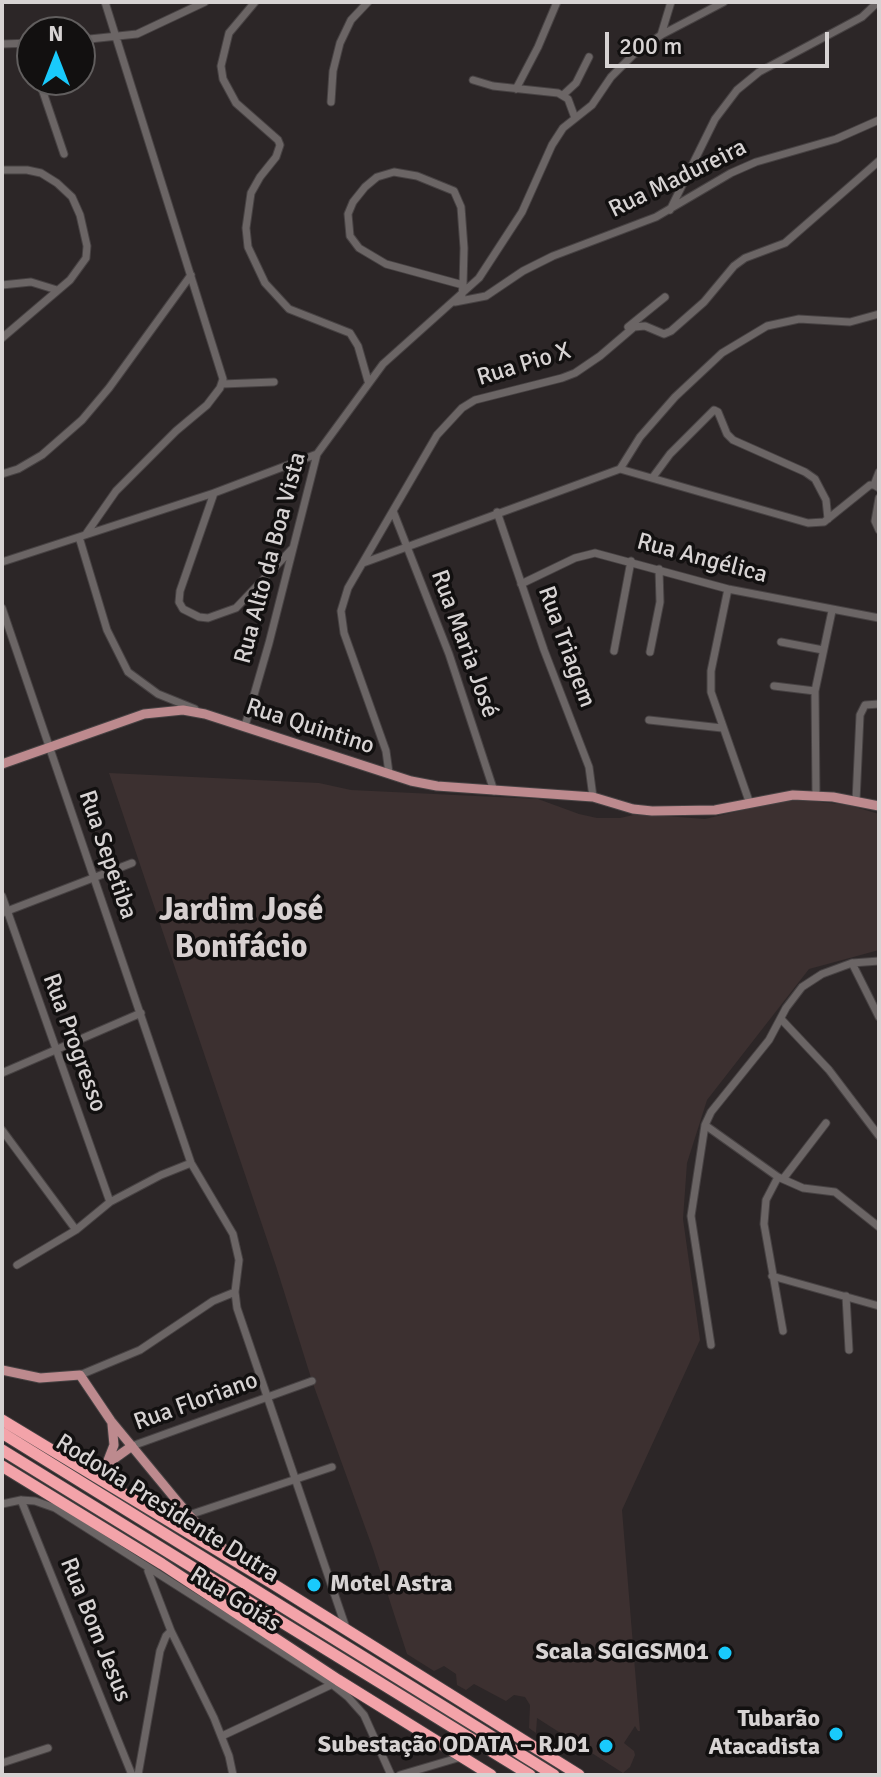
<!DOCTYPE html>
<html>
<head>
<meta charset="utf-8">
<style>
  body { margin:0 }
  #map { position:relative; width:881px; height:1777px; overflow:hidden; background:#2c2627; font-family:Signika,sans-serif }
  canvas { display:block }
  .frame { position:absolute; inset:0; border:4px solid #d7d3d3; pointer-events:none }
  .north { position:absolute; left:16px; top:16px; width:80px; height:80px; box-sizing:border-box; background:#121010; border:2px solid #615e5e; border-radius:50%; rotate:0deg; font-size:22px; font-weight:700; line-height:32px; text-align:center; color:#d7d3d3 }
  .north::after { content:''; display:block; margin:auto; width:28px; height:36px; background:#19cafc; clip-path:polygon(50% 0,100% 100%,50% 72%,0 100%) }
  .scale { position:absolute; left:605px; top:32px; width:224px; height:36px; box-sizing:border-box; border:4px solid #d7d3d3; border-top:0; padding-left:10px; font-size:24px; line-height:28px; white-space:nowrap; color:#d7d3d3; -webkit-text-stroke:6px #121010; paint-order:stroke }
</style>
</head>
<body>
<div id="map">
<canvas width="881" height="1777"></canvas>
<div class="frame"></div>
<div class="north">N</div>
<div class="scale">200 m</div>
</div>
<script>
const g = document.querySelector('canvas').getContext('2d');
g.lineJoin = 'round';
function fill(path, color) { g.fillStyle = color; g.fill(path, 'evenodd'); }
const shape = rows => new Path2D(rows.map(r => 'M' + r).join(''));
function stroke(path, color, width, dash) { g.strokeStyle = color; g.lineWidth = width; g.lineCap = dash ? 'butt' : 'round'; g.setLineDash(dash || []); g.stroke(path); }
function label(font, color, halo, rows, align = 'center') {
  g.font = font + ' Signika,sans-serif'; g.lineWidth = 7; g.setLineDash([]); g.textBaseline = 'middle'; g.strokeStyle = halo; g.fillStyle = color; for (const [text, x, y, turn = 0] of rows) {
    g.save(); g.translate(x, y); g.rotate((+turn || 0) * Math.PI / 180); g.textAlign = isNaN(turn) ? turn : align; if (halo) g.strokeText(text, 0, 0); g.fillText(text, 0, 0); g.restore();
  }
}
fill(shape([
  [109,773,319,783,351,790,538,799,579,814,597,818,620,818,638,814,705,819,781,801,802,800,848,805,879,814,879,950,809,969,707,1100,687,1163,683,1219,700,1340,622,1510,640,1731,638,1731,635,1726,624,1743,634,1751,635,1755,630,1767,623,1773,537,1718,536,1733,529,1728,530,1705,525,1697,514,1695,506,1701,474,1684,466,1690,457,1685,456,1674,444,1666,434,1671,407,1654,373,1549,312,1381,276,1266]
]), '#3c3030');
const minor = shape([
  [255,2,229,33,221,66,223,79,236,103,278,140,280,145,276,157,260,177,251,193,246,228,248,247,265,283,289,309,350,333,358,346,368,381],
  [661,35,671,2],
  [80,40,137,34,205,2],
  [27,43,32,57],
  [2,44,32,43],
  [39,80,64,154],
  [473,80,493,86,558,93,568,99,575,118],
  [516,89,538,47,557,2],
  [563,95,576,83,589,57],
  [331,102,333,71,340,43,351,20,368,2],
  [2,170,27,170,41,173,57,183,72,197,80,215,87,246,86,258,70,280,2,338],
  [670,210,715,119,737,90,759,72,862,17,878,2],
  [2,285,31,282,57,290],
  [462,295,463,285,464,248,461,207,454,191,417,176,394,172,377,177,365,187,353,202,348,214,350,236,359,248,386,264,463,285],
  [455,302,486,296,523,271,553,256,656,217,731,173,756,162,836,139,879,120],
  [628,327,665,297],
  [222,384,274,382],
  [620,469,808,523,824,522,870,485,874,485],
  [879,472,874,485,879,488],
  [2,474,18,469,42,455,82,420,109,388,191,275],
  [653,477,670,454,714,410,718,412,727,434,733,440,805,472,815,479,826,500,828,519],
  [214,493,180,591,179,602,183,609,199,617,208,618,236,608,292,549],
  [879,498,875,521,879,530],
  [393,511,449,654,494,791],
  [497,512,544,650,589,767,593,797],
  [86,534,116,491,176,431,207,405,220,388,223,379,105,2],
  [79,537,107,630,128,672,158,694,195,709],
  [2,562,214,493,317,454],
  [363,563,620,469,640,437,675,397,722,353,767,326,799,319,850,322,879,314],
  [521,584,575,558,595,553,728,589,879,618],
  [728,589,711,671,711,692,749,801],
  [2,608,191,1163,233,1234,239,1260,235,1292,237,1308,346,1628],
  [781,642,823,650],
  [614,651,631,561],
  [650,652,660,602,659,569],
  [774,686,815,691],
  [649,720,722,728],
  [245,726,269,643,317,454,383,364,479,278,522,212,552,145,563,128,592,105,611,77,633,55,661,35,724,2],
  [389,773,386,751,344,633,341,611,348,588,437,435,462,408,475,400,562,378,575,373,600,356,634,327,645,326,664,334,671,331,704,302,734,266,745,258,785,243,879,161],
  [816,794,815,691,832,611],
  [856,801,860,715,865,705,879,704],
  [2,896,110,1202],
  [2,913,132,863],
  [852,963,879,1017],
  [781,1019,829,1070,879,1136],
  [2,1073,141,1013],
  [705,1125,778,1177,803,1188,835,1192,879,1227],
  [2,1130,76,1230],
  [778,1177,766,1200,764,1224,783,1331],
  [783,1179,826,1123],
  [17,1265,76,1230,110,1202,161,1175,191,1163],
  [772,1276,879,1306],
  [846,1296,849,1350],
  [711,1345,691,1216,705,1125,711,1112,769,1040,786,1008,802,987,822,974,852,963,879,961],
  [80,1375,140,1350,213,1301,235,1292],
  [132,1446,312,1381],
  [21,1500,132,1775],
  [2,1504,21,1500,35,1501,55,1508,333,1685,348,1697,364,1715,391,1775],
  [189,1515,332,1467],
  [148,1571,171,1631,214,1718,229,1756,233,1775],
  [222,1736,335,1683],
  [2,1763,48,1748],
  [138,1775,160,1651,166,1636,171,1631],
  [400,1775,461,1757]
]);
const major = shape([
  [2,764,144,714,183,710,205,714,411,781,437,786,593,797,633,809,652,811,715,810,793,795,833,797,879,806],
  [2,1370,40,1378,80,1375,111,1421,177,1501,202,1530,229,1553],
  [73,1460,90,1464,103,1464,111,1461,132,1446],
  [107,1463,114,1445,112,1424]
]);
const highway = shape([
  [2,1420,270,1582,579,1775],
  [2,1433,554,1775],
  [2,1450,530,1775],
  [2,1466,162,1564,338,1680,491,1775]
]);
stroke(minor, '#474243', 9);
stroke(major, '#474243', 11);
stroke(highway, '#474243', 13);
stroke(minor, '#6b6565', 7);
stroke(major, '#bd8a8e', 9);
stroke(highway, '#f3a3a9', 11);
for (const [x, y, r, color] of [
  [314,1585,8,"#19cafc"],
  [725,1653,8,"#19cafc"],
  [836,1734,8,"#19cafc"],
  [606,1746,8,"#19cafc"]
]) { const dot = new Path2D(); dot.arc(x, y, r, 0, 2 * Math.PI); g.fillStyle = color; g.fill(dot); stroke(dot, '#121010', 3); }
label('24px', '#d7d3d3', '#121010', [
  ["Rua Madureira",678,179,-26],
  ["Rua Pio X",524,365,-17],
  ["Rua Alto da Boa Vista",271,558,-75],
  ["Rua Angélica",702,559,15],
  ["Rua Maria José",464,644,70],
  ["Rua Triagem",566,647,70],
  ["Rua Quintino",310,727,18],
  ["Rua Sepetiba",107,855,71],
  ["Rua Progresso",74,1043,70],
  ["Rua Floriano",196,1402,-20],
  ["Rodovia Presidente Dutra",167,1509,32],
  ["Rua Goiás",235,1600,32],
  ["Rua Bom Jesus",95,1630,68]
]);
label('bold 24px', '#d7d3d3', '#121010', [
  ["Motel Astra",330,1585,"left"],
  ["Scala SGIGSM01",709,1653],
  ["Tubarão",820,1720],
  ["Atacadista",820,1748],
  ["Subestação ODATA – RJ01",590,1746]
], 'right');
label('bold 32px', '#d7d0d0', '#121010', [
  ["Jardim José",241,912],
  ["Bonifácio",241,949]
]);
</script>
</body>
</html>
